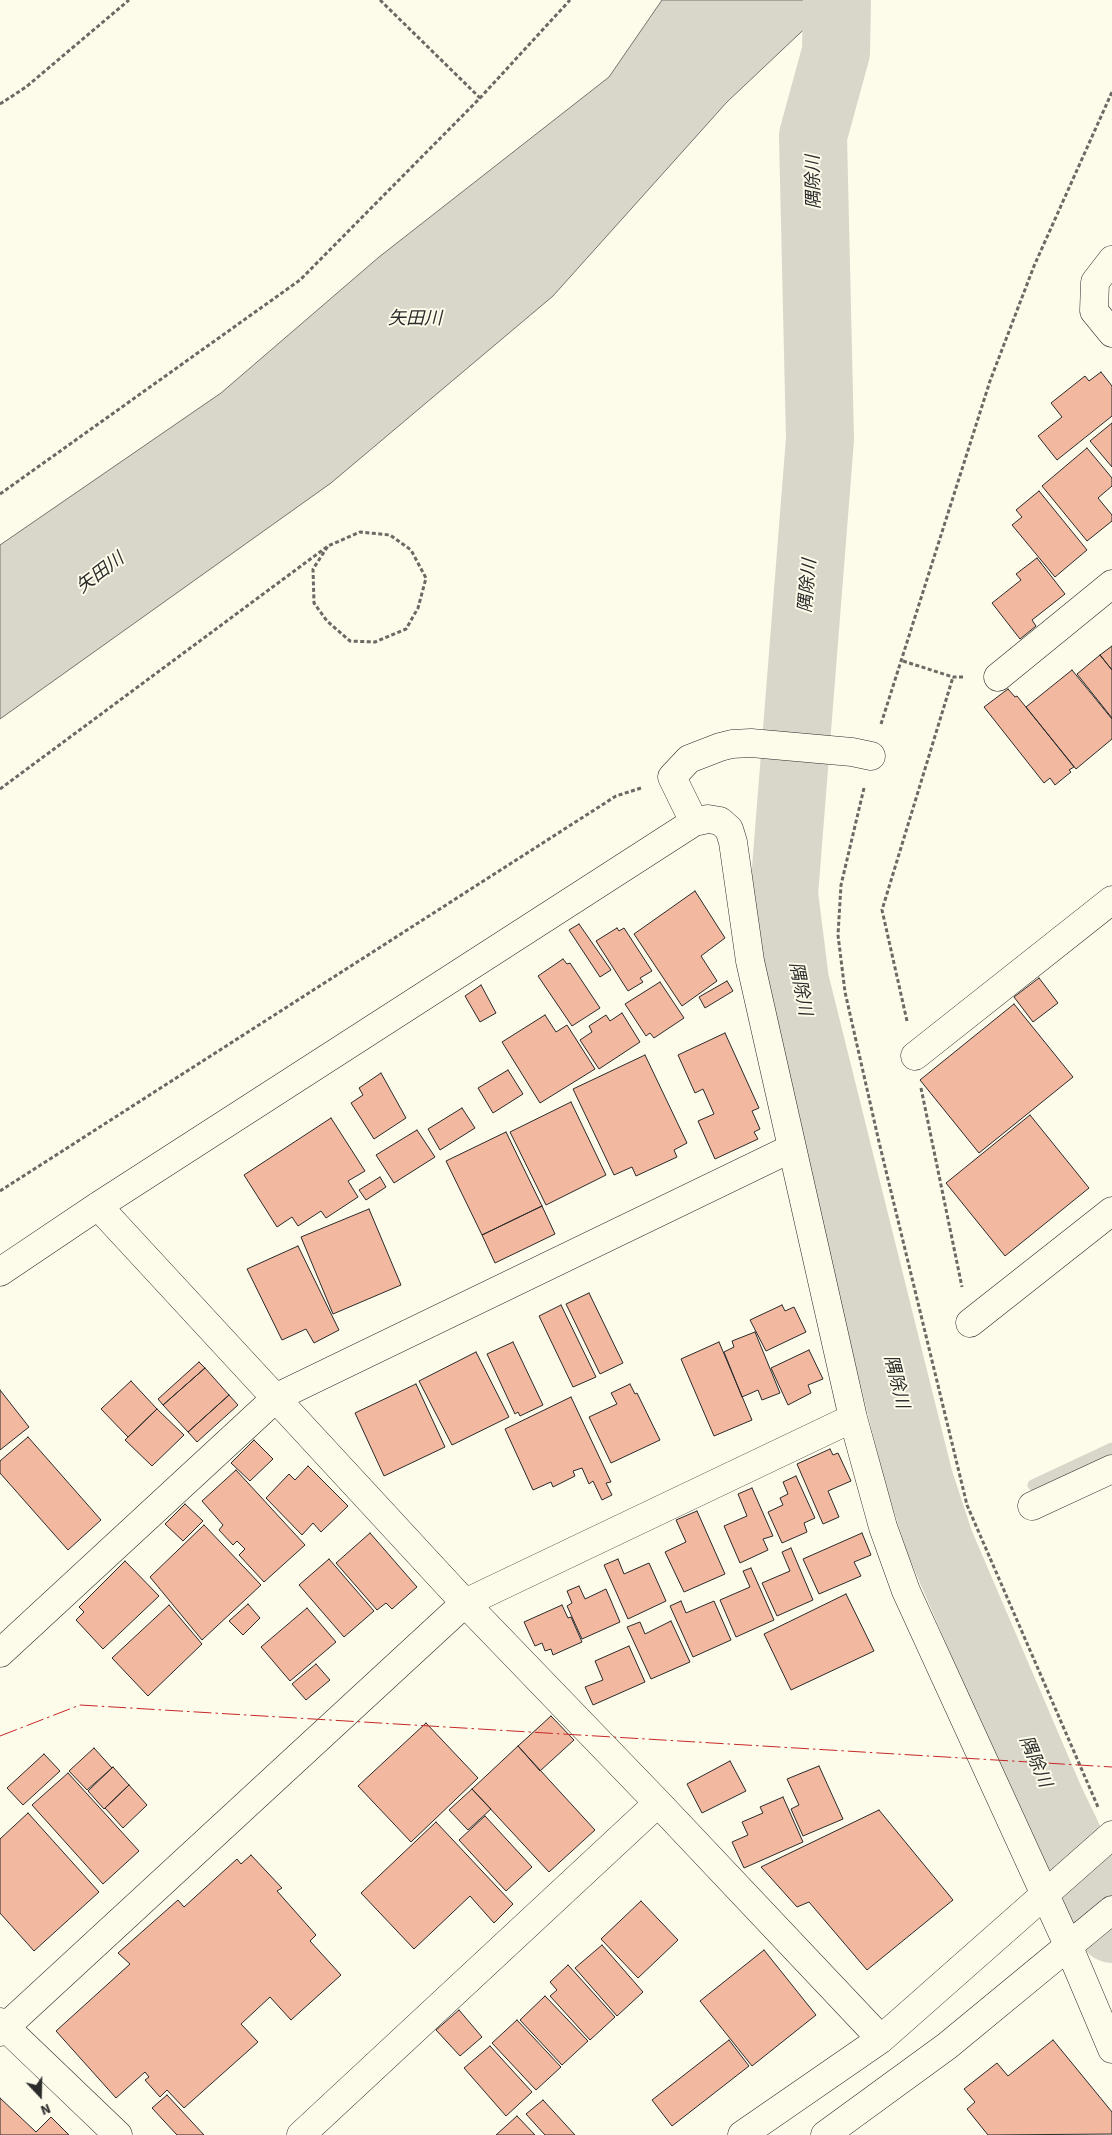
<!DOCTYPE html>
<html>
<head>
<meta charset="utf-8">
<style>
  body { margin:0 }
  #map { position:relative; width:1112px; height:2135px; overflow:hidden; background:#fdfbea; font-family:"Source Sans 3",sans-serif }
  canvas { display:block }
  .north { position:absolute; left:15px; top:2070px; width:50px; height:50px; -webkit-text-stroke:4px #fdfbea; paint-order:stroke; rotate:159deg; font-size:14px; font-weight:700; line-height:20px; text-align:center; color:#2b2b2b }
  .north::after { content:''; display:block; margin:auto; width:18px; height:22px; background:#2b2b2b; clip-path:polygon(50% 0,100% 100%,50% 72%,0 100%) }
</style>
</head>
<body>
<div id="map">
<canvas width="1112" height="2135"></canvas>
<div class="north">N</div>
</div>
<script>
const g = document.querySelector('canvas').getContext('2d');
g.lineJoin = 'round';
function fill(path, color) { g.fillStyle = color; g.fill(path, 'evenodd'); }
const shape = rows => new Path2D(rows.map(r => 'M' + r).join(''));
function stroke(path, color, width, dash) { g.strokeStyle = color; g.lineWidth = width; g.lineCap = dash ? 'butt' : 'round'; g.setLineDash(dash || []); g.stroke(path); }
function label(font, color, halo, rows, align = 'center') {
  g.font = font + ' "Source Sans 3","Noto Sans JP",sans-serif'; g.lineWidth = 4; g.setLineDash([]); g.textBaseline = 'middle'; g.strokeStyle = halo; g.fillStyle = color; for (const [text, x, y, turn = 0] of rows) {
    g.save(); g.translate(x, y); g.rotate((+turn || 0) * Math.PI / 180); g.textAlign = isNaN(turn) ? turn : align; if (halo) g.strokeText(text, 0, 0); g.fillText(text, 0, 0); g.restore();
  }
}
const water = shape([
  [662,0,835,0,727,102,553,296,331,483,0,719,0,545,221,393,379,257,609,77,662,0]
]);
fill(water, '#d8d7c9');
stroke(water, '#74746e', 1);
stroke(shape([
  [1033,1485,1112,1448]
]), '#d8d7c9', 11);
stroke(shape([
  [837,0,836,52,813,136,820,439,784,894,795,981,919,1479,940,1543,1050,1800,1112,1929]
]), '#d8d7c9', 68);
const building = shape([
  [1101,372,1112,386,1112,416,1057,460,1038,436,1062,417,1051,403,1085,376,1089,381,1101,372],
  [1112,423,1112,467,1090,441,1112,423],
  [1087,448,1112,478,1112,486,1098,498,1112,515,1112,521,1087,541,1042,486,1087,448],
  [1039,491,1087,550,1055,577,1012,525,1022,517,1016,510,1039,491],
  [1037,558,1065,594,1032,620,1036,626,1020,639,992,603,1021,580,1016,574,1037,558],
  [1112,646,1112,670,1100,655,1112,646],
  [1100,655,1112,670,1112,718,1077,674,1100,655],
  [1072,670,1112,719,1112,739,1076,769,1026,707,1072,670],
  [1008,689,1015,697,1017,696,1074,767,1069,770,1071,772,1055,785,1050,778,1044,783,984,707,1008,689],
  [695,891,725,938,701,956,717,981,682,1006,634,934,695,891],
  [579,924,611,970,600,977,569,930,579,924],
  [617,928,619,931,624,928,652,971,640,978,643,982,628,991,596,941,617,928],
  [563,959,567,964,570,963,600,1008,572,1026,538,976,563,959],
  [1039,978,1058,1003,1033,1022,1014,997,1039,978],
  [727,981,733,991,705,1008,699,997,727,981],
  [660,982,684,1018,654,1038,650,1033,646,1036,625,1004,660,982],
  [481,985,496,1013,480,1022,465,996,481,985],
  [1014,1004,1073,1077,979,1153,920,1080,1014,1004],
  [622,1013,640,1042,599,1069,580,1040,592,1032,589,1026,606,1015,610,1021,622,1013],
  [545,1015,556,1032,567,1025,595,1069,540,1103,502,1042,545,1015],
  [725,1033,759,1108,752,1111,760,1129,754,1132,758,1139,715,1159,698,1121,714,1114,703,1089,695,1093,678,1055,725,1033],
  [645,1055,687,1143,674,1150,677,1157,636,1176,632,1167,614,1175,573,1089,645,1055],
  [508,1070,523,1094,493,1113,478,1088,508,1070],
  [381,1073,406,1118,374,1139,351,1103,363,1095,359,1088,381,1073],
  [571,1102,606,1175,546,1205,510,1132,571,1102],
  [462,1108,475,1128,440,1150,428,1129,462,1108],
  [1030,1115,1089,1188,1005,1256,946,1183,1030,1115],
  [331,1118,365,1171,348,1181,358,1197,326,1218,321,1211,298,1226,292,1217,277,1227,244,1175,331,1118],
  [417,1130,435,1157,394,1183,376,1155,417,1130],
  [506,1132,542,1206,482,1235,446,1161,506,1132],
  [380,1177,386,1187,366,1200,359,1190,380,1177],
  [542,1206,555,1234,495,1263,482,1235,542,1206],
  [369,1209,401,1285,333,1314,301,1237,369,1209],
  [298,1246,339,1330,314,1343,306,1329,282,1340,247,1269,298,1246],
  [589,1293,623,1363,600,1374,566,1304,589,1293],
  [561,1305,596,1377,573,1387,539,1316,561,1305],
  [782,1305,785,1311,794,1307,806,1332,766,1351,750,1320,782,1305],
  [755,1332,780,1393,762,1400,758,1390,742,1397,724,1352,734,1347,732,1341,755,1332],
  [513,1342,543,1405,520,1416,518,1412,515,1414,487,1354,513,1342],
  [719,1342,752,1420,714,1436,681,1359,719,1342],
  [809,1350,823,1379,808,1385,811,1393,788,1405,771,1368,809,1350],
  [476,1352,509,1417,452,1445,419,1381,476,1352],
  [199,1362,205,1368,163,1405,158,1399,199,1362],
  [205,1368,229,1395,188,1432,163,1405,205,1368],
  [131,1381,157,1409,128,1437,101,1409,131,1381],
  [416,1384,445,1447,384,1476,355,1413,416,1384],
  [630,1384,635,1394,637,1393,660,1440,611,1463,589,1417,617,1404,611,1393,630,1384],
  [0,1390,29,1427,0,1450,0,1390],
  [229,1395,238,1405,197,1442,188,1432,229,1395],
  [571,1397,611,1482,606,1483,612,1495,602,1500,593,1481,589,1484,582,1468,573,1471,575,1476,553,1487,551,1482,533,1490,505,1429,571,1397],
  [157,1409,184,1435,152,1466,125,1440,157,1409],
  [28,1437,101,1520,68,1550,0,1473,0,1461,28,1437],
  [254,1440,273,1459,250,1481,231,1463,254,1440],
  [830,1449,833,1455,838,1453,851,1481,828,1491,839,1517,823,1524,797,1464,830,1449],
  [308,1466,348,1506,321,1532,313,1523,302,1535,266,1498,289,1474,295,1480,308,1466],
  [236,1470,305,1545,264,1582,239,1555,245,1549,237,1541,233,1545,219,1530,223,1525,202,1501,236,1470],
  [796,1476,815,1518,804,1523,807,1532,782,1543,768,1512,783,1505,780,1498,788,1494,783,1482,796,1476],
  [752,1488,773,1536,763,1539,768,1550,740,1563,724,1526,747,1516,738,1494,752,1488],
  [185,1504,203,1521,183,1541,165,1524,185,1504],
  [697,1511,725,1574,684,1592,665,1552,686,1542,676,1520,697,1511],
  [204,1525,261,1585,202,1640,150,1577,204,1525],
  [370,1533,417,1587,392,1609,386,1603,377,1610,336,1563,370,1533],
  [862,1533,871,1555,854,1562,861,1576,819,1594,803,1559,862,1533],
  [791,1548,813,1600,777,1616,762,1583,790,1571,782,1552,791,1548],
  [329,1559,374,1611,344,1637,299,1585,329,1559],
  [618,1559,624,1574,649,1563,666,1601,628,1619,604,1565,618,1559],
  [125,1561,159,1596,103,1649,76,1620,84,1612,79,1607,125,1561],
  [751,1568,774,1620,736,1637,720,1600,750,1587,743,1571,751,1568],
  [579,1586,585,1599,606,1589,620,1622,582,1639,567,1606,572,1603,567,1591,579,1586],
  [846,1594,874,1651,791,1690,764,1634,846,1594],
  [681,1601,686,1613,714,1601,731,1640,693,1657,670,1606,681,1601],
  [248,1604,260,1618,243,1635,229,1621,248,1604],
  [169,1605,202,1644,148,1696,112,1658,169,1605],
  [562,1605,568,1618,571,1617,582,1642,553,1655,551,1649,545,1651,542,1643,535,1646,524,1622,562,1605],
  [307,1608,336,1642,290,1681,261,1647,307,1608],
  [671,1621,690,1662,651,1679,627,1627,640,1622,645,1634,671,1621],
  [629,1646,645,1682,593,1705,585,1687,603,1680,595,1661,629,1646],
  [316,1664,330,1680,306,1700,292,1684,316,1664],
  [551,1716,574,1740,540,1771,518,1746,551,1716],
  [426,1723,478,1778,411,1842,358,1786,426,1723],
  [518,1746,595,1830,549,1872,472,1789,518,1746],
  [94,1748,112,1768,87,1790,69,1771,94,1748],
  [44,1754,60,1771,23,1805,7,1788,44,1754],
  [730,1761,746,1791,702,1813,687,1784,730,1761],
  [819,1766,843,1819,803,1836,791,1809,799,1805,787,1779,819,1766],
  [113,1767,129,1785,104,1809,88,1791,113,1767],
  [68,1773,139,1851,103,1884,32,1805,68,1773],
  [129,1785,147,1805,123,1828,105,1808,129,1785],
  [472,1789,491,1809,468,1830,449,1810,472,1789],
  [783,1797,803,1842,744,1868,732,1842,748,1835,742,1822,763,1813,760,1807,783,1797],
  [879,1810,953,1900,867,1970,809,1902,797,1907,761,1867,879,1810],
  [28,1813,99,1892,34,1951,0,1913,0,1839,28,1813],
  [485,1816,532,1867,506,1891,459,1840,485,1816],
  [436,1822,513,1904,494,1923,470,1896,414,1949,361,1893,436,1822],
  [251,1855,282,1888,277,1891,316,1935,310,1941,341,1975,291,2020,270,1997,241,2024,258,2042,184,2108,167,2090,160,2097,145,2080,149,2077,145,2072,116,2098,56,2031,130,1964,118,1953,178,1900,184,1907,237,1859,241,1864,251,1855],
  [641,1901,678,1940,638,1978,601,1939,641,1901],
  [602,1945,643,1992,617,2016,575,1968,602,1945],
  [764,1950,816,2015,752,2066,700,2001,764,1950],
  [568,1965,615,2017,590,2040,550,1996,557,1990,550,1982,568,1965],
  [545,1996,588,2041,562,2065,520,2020,545,1996],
  [459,2010,482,2037,460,2056,436,2030,459,2010],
  [517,2020,561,2067,536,2090,492,2043,517,2020],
  [729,2040,749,2066,672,2126,652,2100,729,2040],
  [1053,2040,1112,2112,1112,2134,988,2135,967,2109,975,2102,964,2089,997,2063,1008,2076,1053,2040],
  [490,2046,532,2092,506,2116,464,2068,490,2046],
  [167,2095,204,2135,177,2135,152,2108,167,2095],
  [0,2098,36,2132,51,2117,69,2135,0,2135,0,2098],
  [543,2100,575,2135,545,2135,526,2114,543,2100],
  [517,2116,535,2135,496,2135,517,2116]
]);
fill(building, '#f2b8a0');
stroke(building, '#2b2b2b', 1);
const minor = shape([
  [1112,260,1095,282,1094,311,1112,333],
  [998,677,1112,584],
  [694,822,672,777,689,759,720,747,732,744,751,743,852,752,871,756],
  [915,1056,1112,900],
  [98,1206,465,1603,658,1803,881,2039],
  [0,1272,98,1206,694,822,708,819,720,821,729,829,733,842,750,961,853,1418,883,1527,906,1591,1068,1945,1112,2049],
  [970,1323,1112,1211],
  [1032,1506,1112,1469],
  [0,1653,277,1397,792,1148],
  [0,2022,118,2135],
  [0,2032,465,1603,853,1418],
  [301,2135,658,1803],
  [742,2135,881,2039,1112,1835],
  [825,2135,947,2046,1112,1910]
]);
stroke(minor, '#2b2b2b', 29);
stroke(shape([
  [380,0,480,98],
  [0,104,26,87,129,0],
  [0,494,300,280,480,98,570,0],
  [903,661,953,677,965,677],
  [881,724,990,381,1034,266,1112,92],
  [864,788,841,885,838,935,845,992,879,1142,967,1505,1098,1807],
  [0,789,328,546,360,532,390,535,411,550,426,578,418,608,406,629,375,642,350,641,327,621,314,603,313,569,328,546],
  [907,1021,882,910,953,677],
  [921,1088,962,1287],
  [0,1191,616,796,641,788]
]), '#6a6964', 3, [4, 2.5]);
stroke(minor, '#fdfbea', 28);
stroke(shape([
  [0,1736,80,1705,1112,1767]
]), '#c62828', 1, [18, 4, 2.5, 4]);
label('italic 18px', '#2b2b2b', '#fdfbea', [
  ["隅除川",815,182,-91],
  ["矢田川",415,320],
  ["矢田川",101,574,-37],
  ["隅除川",809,586,-85],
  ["隅除川",799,989,79],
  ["隅除川",895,1382,76],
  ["隅除川",1034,1762,67]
]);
</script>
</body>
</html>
